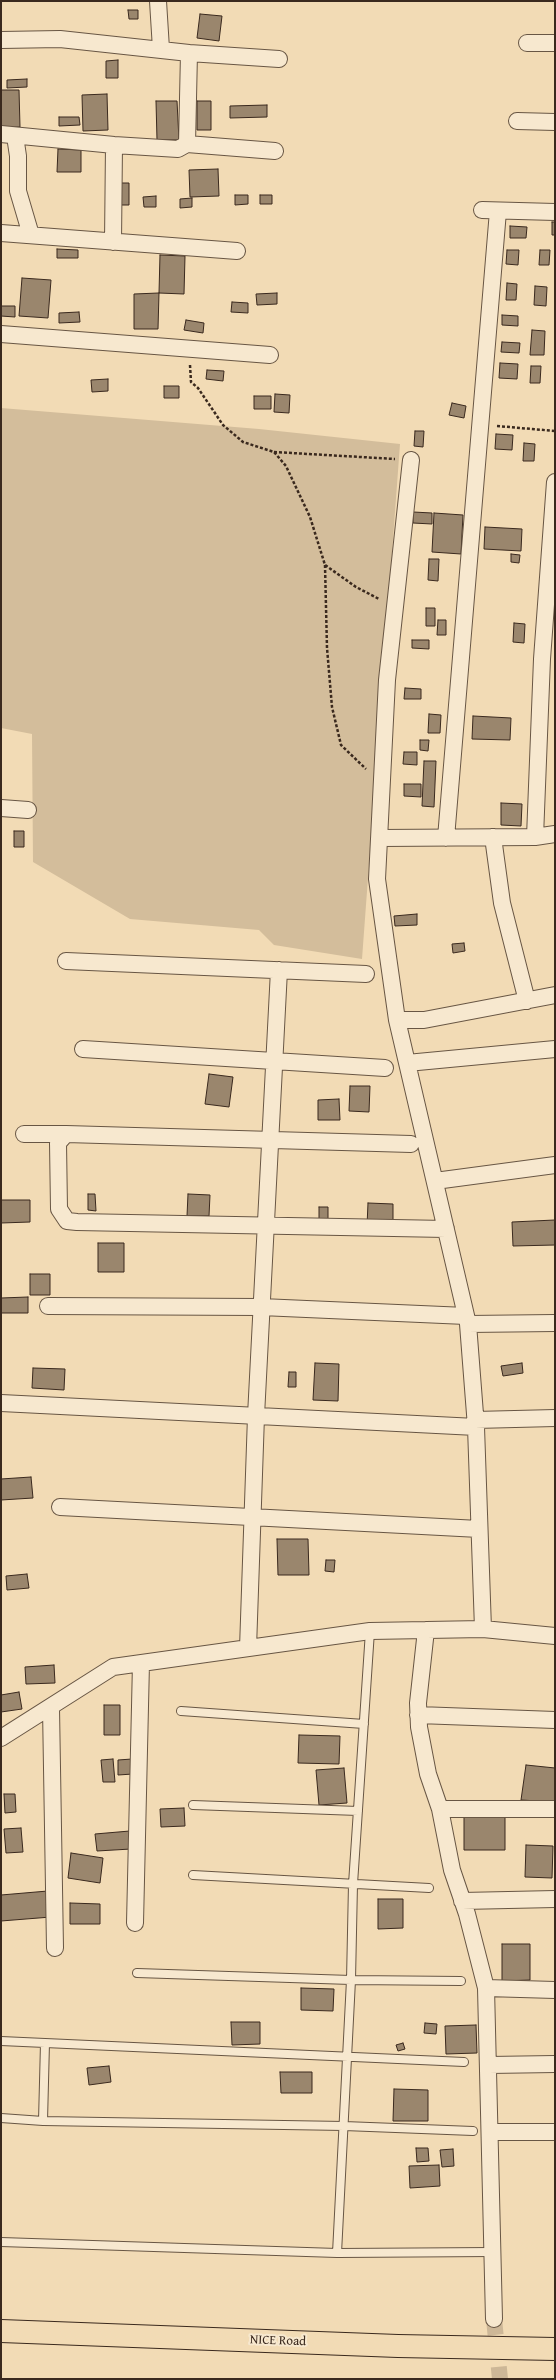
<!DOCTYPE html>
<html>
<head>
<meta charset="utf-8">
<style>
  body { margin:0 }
  #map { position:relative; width:556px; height:2380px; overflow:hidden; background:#f2dbb5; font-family:"Gentium Book Plus",serif }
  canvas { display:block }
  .frame { position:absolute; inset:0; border:2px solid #3a291e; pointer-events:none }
</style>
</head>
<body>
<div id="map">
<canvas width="556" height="2380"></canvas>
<div class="frame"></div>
</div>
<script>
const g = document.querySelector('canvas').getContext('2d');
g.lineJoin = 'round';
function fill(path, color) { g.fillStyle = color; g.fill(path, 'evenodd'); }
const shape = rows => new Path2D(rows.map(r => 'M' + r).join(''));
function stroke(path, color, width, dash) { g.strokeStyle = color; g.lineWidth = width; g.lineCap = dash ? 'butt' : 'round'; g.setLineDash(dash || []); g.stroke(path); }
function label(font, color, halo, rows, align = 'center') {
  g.font = font + ' "Gentium Book Plus",serif'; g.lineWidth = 4; g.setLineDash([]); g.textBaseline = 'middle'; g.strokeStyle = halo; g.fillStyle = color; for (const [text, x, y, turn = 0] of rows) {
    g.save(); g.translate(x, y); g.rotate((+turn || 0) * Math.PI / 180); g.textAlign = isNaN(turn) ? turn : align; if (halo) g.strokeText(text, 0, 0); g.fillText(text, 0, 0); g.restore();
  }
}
fill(shape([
  [1,408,259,429,400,444,362,959,274,945,259,930,130,919,33,862,32,734,1,728]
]), '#d3bd9b');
const building = shape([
  [128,10,138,10,138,19,129,19,128,10],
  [200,14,222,16,219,41,197,38,200,14],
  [118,60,118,78,106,78,106,61,118,60],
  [27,79,27,87,7,88,7,80,27,79],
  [1,90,19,90,20,127,1,128,1,90],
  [107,94,108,130,83,131,82,95,107,94],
  [156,101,177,101,179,140,157,140,156,101],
  [197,101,211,101,211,130,197,130,197,101],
  [267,105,267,117,230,118,230,106,267,105],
  [59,117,79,117,80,125,59,126,59,117],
  [58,149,81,150,81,172,57,172,58,149],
  [218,169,219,196,190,197,189,170,218,169],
  [118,183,129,183,129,205,119,205,118,183],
  [235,195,248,195,248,204,235,205,235,195],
  [260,195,272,195,272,204,260,204,260,195],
  [156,196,156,207,144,207,143,197,156,196],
  [192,198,192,207,180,208,180,199,192,198],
  [552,222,555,222,555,235,552,235,552,222],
  [510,226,527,227,526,238,510,238,510,226],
  [57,249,78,250,78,258,57,258,57,249],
  [507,250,519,250,518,265,506,264,507,250],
  [540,250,550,250,549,265,539,265,540,250],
  [160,255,185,256,184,294,159,293,160,255],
  [22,278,51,280,48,318,19,316,22,278],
  [507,283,517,284,516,300,506,300,507,283],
  [535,286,547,287,546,306,534,305,535,286],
  [159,293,158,329,134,329,134,294,159,293],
  [277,293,277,304,257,305,256,294,277,293],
  [232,302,248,303,248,313,231,312,232,302],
  [1,306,15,306,15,317,1,316,1,306],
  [79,312,80,322,59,323,59,313,79,312],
  [502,315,518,316,518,326,502,325,502,315],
  [186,320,204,323,203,333,184,330,186,320],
  [532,330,545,331,544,355,530,355,532,330],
  [502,342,520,343,519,353,501,352,502,342],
  [500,363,518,364,517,379,499,378,500,363],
  [531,366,541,366,540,383,530,383,531,366],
  [207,370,224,371,223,381,206,379,207,370],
  [108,379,108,391,92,392,91,380,108,379],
  [164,386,179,386,179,398,164,398,164,386],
  [275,394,290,395,289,413,274,412,275,394],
  [254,396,271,396,271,409,254,409,254,396],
  [452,403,466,406,464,418,449,415,452,403],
  [415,431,424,431,423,447,414,446,415,431],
  [496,434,513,435,512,450,495,449,496,434],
  [524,443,535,444,534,461,523,461,524,443],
  [413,512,432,513,432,524,413,523,413,512],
  [434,513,463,515,461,554,432,552,434,513],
  [485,527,522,529,521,551,484,549,485,527],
  [511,554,520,555,519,563,511,562,511,554],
  [429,559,439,559,438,581,428,580,429,559],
  [426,608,435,608,435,626,426,626,426,608],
  [438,620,446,620,446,635,437,635,438,620],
  [514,623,525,624,524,643,513,642,514,623],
  [412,640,429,640,429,649,412,648,412,640],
  [405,688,421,689,421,699,404,699,405,688],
  [429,714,441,715,440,733,428,733,429,714],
  [473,716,511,718,510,740,472,739,473,716],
  [420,740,429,740,428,751,420,750,420,740],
  [404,752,417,752,417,765,403,764,404,752],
  [424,761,436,761,434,807,422,806,424,761],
  [404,784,421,784,421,797,404,796,404,784],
  [501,803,522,804,521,826,501,825,501,803],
  [14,831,24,831,24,847,14,847,14,831],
  [417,914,417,925,395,926,394,916,417,914],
  [464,943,465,951,453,953,452,944,464,943],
  [209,1074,233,1077,229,1107,205,1104,209,1074],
  [350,1086,370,1086,369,1112,349,1111,350,1086],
  [339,1099,340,1120,318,1120,318,1100,339,1099],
  [88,1194,95,1194,96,1211,88,1210,88,1194],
  [188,1194,210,1195,209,1216,187,1216,188,1194],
  [1,1200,30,1200,30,1222,1,1223,1,1200],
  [368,1203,393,1204,393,1227,367,1226,368,1203],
  [319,1207,328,1207,328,1220,319,1220,319,1207],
  [555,1220,555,1245,513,1246,512,1222,555,1220],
  [98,1243,124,1243,124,1272,98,1272,98,1243],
  [30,1274,50,1274,50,1295,30,1295,30,1274],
  [28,1297,28,1313,1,1313,1,1298,28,1297],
  [315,1363,339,1364,338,1401,313,1400,315,1363],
  [522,1363,523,1373,503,1376,501,1366,522,1363],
  [33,1368,65,1369,64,1390,32,1388,33,1368],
  [289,1372,296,1372,296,1387,288,1387,289,1372],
  [31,1477,33,1498,1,1500,1,1479,31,1477],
  [277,1539,308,1539,309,1575,278,1575,277,1539],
  [326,1560,335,1560,334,1572,325,1571,326,1560],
  [27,1574,29,1588,7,1590,6,1576,27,1574],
  [54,1665,55,1683,26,1684,25,1667,54,1665],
  [19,1692,22,1709,1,1712,1,1695,19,1692],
  [104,1705,120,1705,120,1735,104,1735,104,1705],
  [299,1735,340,1736,339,1764,298,1763,299,1735],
  [113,1759,115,1782,103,1782,101,1760,113,1759],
  [132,1759,133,1774,118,1775,118,1760,132,1759],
  [526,1765,555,1768,555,1802,521,1800,526,1765],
  [344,1768,347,1803,319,1805,316,1770,344,1768],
  [4,1794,15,1794,16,1812,5,1813,4,1794],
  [184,1808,185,1826,161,1827,160,1809,184,1808],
  [464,1816,505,1816,505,1850,464,1850,464,1816],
  [21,1828,23,1852,6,1853,4,1829,21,1828],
  [130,1831,131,1849,97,1851,95,1834,130,1831],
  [526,1845,553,1846,552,1878,525,1877,526,1845],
  [71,1853,103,1858,100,1883,68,1878,71,1853],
  [48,1891,51,1917,1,1921,1,1895,48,1891],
  [378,1899,403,1899,403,1928,378,1929,378,1899],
  [70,1903,100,1904,100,1924,70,1924,70,1903],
  [502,1944,530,1944,530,1980,502,1981,502,1944],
  [301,1988,334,1989,333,2011,301,2010,301,1988],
  [231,2022,260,2022,260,2044,232,2045,231,2022],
  [425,2023,437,2024,436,2034,424,2033,425,2023],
  [476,2025,477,2053,446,2054,445,2026,476,2025],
  [403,2043,405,2049,398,2051,396,2045,403,2043],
  [109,2066,111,2082,89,2085,87,2068,109,2066],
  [280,2072,312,2072,312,2093,281,2093,280,2072],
  [394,2089,428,2090,428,2121,393,2121,394,2089],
  [416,2148,428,2148,429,2161,417,2162,416,2148],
  [453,2149,454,2166,442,2167,440,2150,453,2149],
  [439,2165,440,2186,410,2188,409,2166,439,2165]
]);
fill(building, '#9a866d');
stroke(building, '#3a291e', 1);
stroke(shape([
  [494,2319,500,2379]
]), '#cdb797', 16, [16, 8]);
const service = shape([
  [181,1711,364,1724],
  [193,1805,358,1811],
  [193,1875,429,1888],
  [137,1973,351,1980,461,1981],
  [1,2041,464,2062],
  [1,2118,43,2121,45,2043],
  [43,2121,344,2126,473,2131],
  [1,2242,337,2253,493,2252],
  [337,2253,351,1980,353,1884,370,1631]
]);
const minor = shape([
  [158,1,161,49],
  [1,40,60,39,189,53,187,144,178,149,114,145,1,134],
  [527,43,555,43],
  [189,53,279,59],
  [517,121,555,122],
  [15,136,18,156,18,191,31,235],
  [187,144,275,151],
  [482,210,555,212],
  [1,233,237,251],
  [113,242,114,145],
  [1,334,270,355],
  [411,460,387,680,377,879,397,1020,468,1324,476,1427],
  [1,808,28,810],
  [493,837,502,903,527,1001],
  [535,837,542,659,555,482],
  [380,838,535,837,555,834],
  [446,838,498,211],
  [66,961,366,974],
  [397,1020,424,1020,555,995],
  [83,1049,385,1068],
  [407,1063,555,1049],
  [24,1134,66,1134],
  [411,1144,66,1134,58,1143,59,1209,67,1221,77,1222,446,1229],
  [435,1181,555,1165],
  [48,1306,261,1307,466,1316],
  [468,1324,555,1323],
  [1,1403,476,1427,483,1629,555,1636],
  [475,1420,555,1418],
  [60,1507,479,1529],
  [426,1630,418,1703,419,1727,428,1774,440,1809,452,1870,467,1914,486,1988,494,2319],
  [248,1648,256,1416,279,970],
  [51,1708,55,1948],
  [418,1715,555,1720],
  [1,1738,113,1667,370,1631,483,1629],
  [440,1809,555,1809],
  [462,1901,555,1899],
  [135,1923,141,1663],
  [486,1988,555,1990],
  [489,2065,555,2064],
  [490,2132,555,2132]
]);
const motorway = shape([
  [1,2331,398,2346,555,2349]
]);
stroke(service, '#685644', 10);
stroke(minor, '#685644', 18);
stroke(motorway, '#3a291e', 24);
stroke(shape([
  [190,365,191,382,198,388,223,425,243,442,274,452,286,466,310,517,325,565,356,587,379,599],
  [497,426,555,431],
  [274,452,395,459],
  [325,565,327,648,332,707,341,745,366,769]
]), '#3a291e', 2.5, [3, 2]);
stroke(service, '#f7e8cf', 8);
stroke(minor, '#f7e8cf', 16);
stroke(motorway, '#f2dbb5', 22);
label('13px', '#3a291e', '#f7e8cf', [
  ["NICE Road",278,2341,2]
]);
</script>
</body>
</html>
